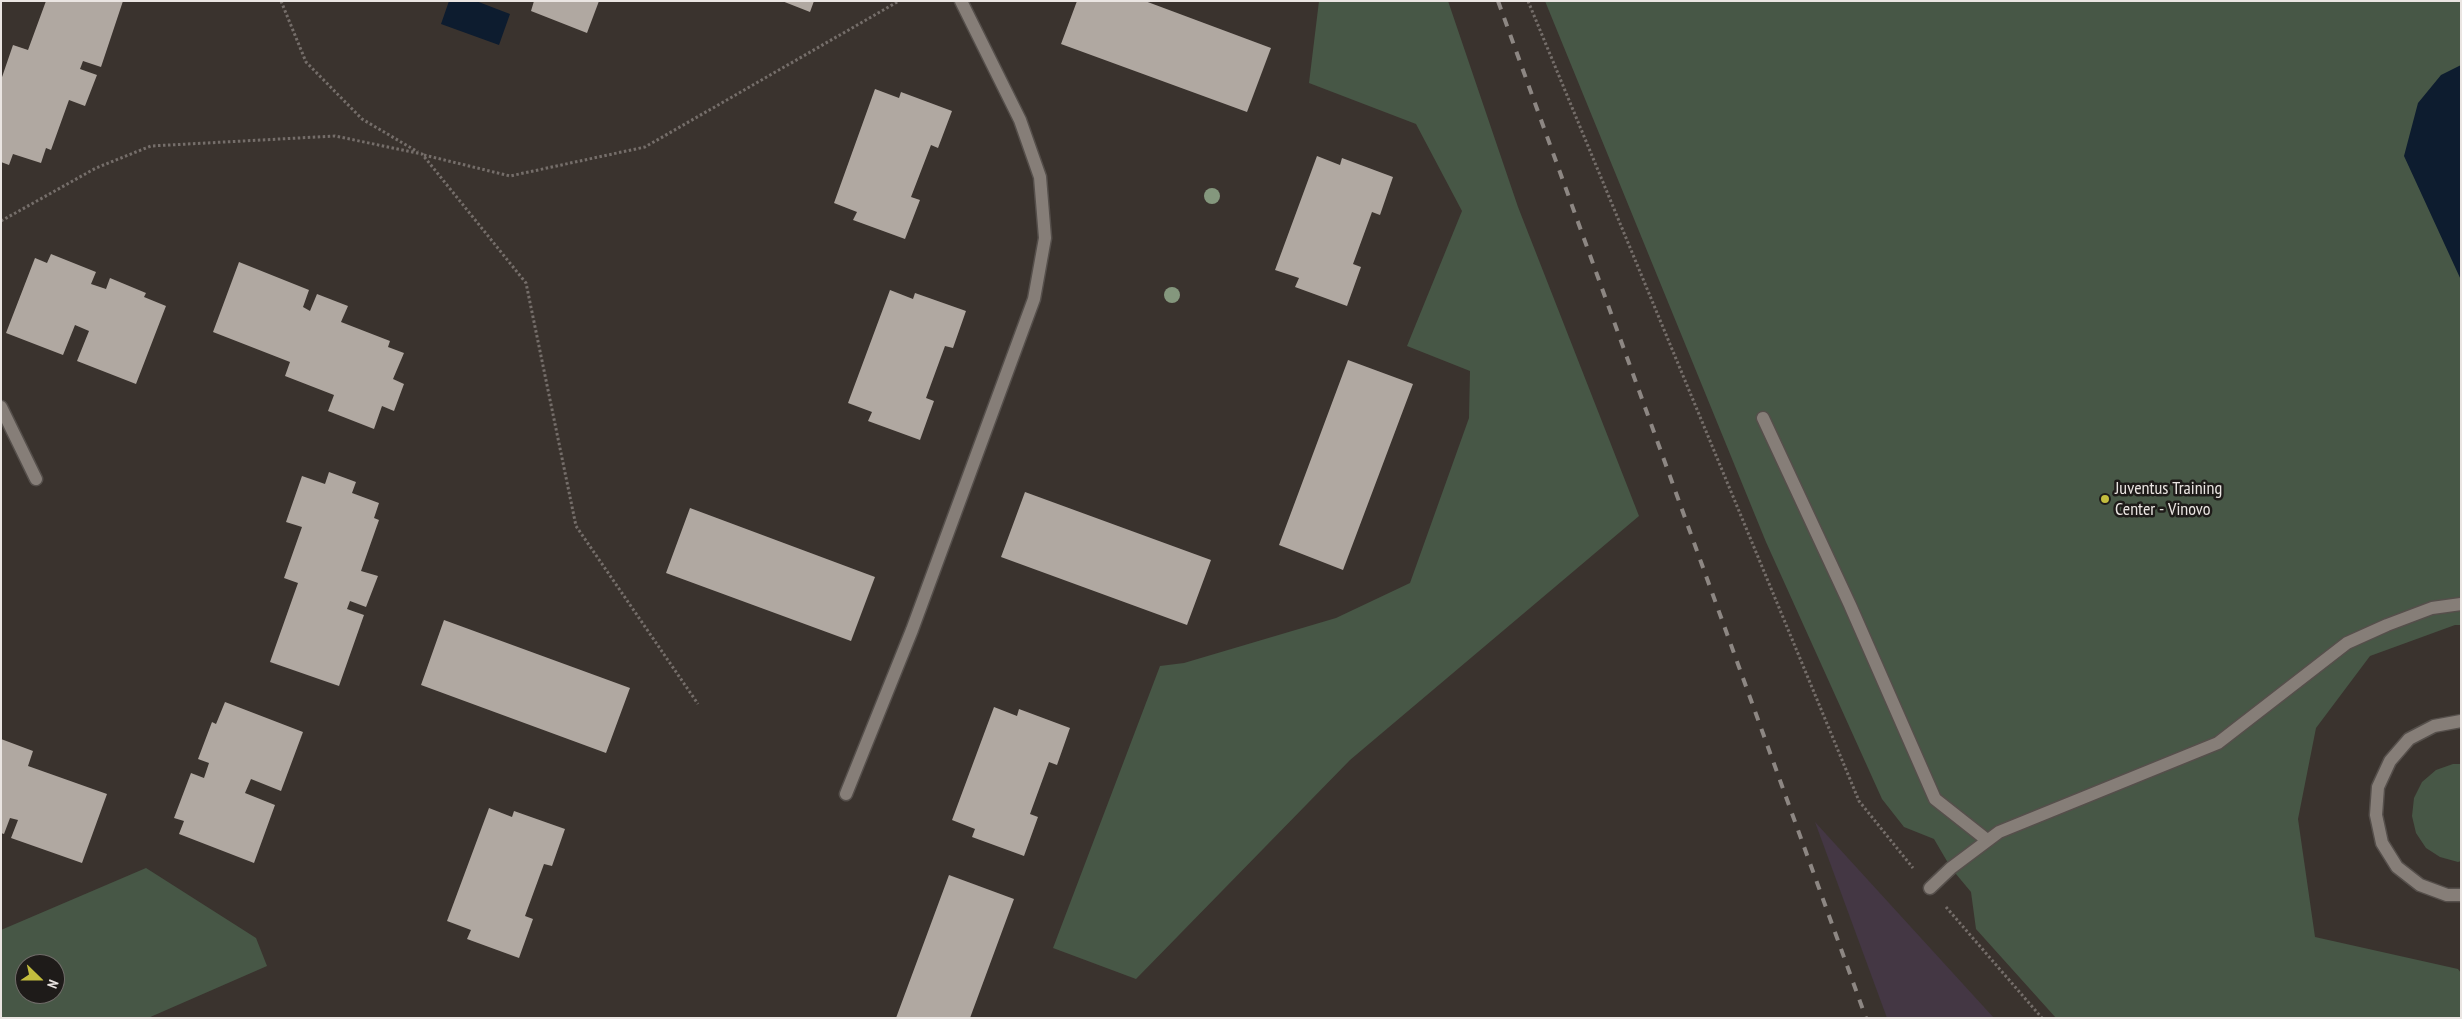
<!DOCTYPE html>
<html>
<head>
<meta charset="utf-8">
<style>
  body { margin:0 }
  #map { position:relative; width:2462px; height:1019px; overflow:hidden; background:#3a332e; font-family:"PT Sans Narrow",sans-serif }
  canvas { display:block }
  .frame { position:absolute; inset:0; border:2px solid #eae5e2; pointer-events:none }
  .north { position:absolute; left:15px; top:954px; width:50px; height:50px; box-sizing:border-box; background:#1e1b19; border:1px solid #706c69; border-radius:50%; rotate:112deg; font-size:14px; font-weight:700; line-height:20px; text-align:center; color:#eae5e2 }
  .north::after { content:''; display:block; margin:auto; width:18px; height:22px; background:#c3bd3e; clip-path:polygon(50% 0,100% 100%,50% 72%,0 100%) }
</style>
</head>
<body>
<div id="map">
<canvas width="2462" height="1019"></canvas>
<div class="frame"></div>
<div class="north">N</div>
</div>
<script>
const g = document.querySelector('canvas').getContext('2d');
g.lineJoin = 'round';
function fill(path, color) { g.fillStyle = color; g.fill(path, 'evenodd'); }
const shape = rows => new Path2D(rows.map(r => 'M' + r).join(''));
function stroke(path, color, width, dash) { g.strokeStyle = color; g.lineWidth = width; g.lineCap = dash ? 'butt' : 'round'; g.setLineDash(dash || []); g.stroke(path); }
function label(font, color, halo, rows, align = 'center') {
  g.font = font + ' "PT Sans Narrow",sans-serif'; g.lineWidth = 5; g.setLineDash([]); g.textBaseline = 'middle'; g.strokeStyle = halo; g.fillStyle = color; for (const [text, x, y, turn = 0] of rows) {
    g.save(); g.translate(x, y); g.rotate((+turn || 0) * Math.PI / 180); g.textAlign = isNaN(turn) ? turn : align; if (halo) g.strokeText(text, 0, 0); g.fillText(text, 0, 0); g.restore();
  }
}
fill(shape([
  [1815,822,1994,1018,1887,1018]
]), '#443744');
fill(shape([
  [1319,1,1448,1,1518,207,1639,516,1350,760,1136,979,1053,948,1160,666,1184,663,1336,618,1410,583,1469,418,1470,371,1407,346,1462,211,1416,124,1309,83],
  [1545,1,2461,1,2461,625,2455,625,2370,656,2316,728,2298,819,2315,937,2458,969,2461,973,2461,1018,2056,1018,1976,929,1971,892,1951,868,1934,839,1904,827,1882,799,1766,542],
  [2453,764,2461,764,2461,861,2458,862,2440,857,2426,848,2416,833,2412,816,2414,798,2422,782,2436,770],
  [146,868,256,938,267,966,148,1018,1,1018,1,930],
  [25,964,55,964,55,994,25,994]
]), '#475746');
fill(shape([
  [449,1,476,1,510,14,499,45,441,24],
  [2461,65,2461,280,2404,156,2418,103,2441,75]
]), '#0d1c2f');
fill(shape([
  [46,1,123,1,101,67,83,61,80,69,97,75,85,106,69,100,51,150,46,148,41,163,13,154,9,165,1,162,1,80,13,45,28,50],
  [534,1,599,1,587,33,531,11],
  [782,1,814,1,810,12],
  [1077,1,1145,1,1271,48,1247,112,1061,44],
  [875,89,899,98,901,92,952,111,938,148,931,145,911,197,920,200,905,239,853,220,857,212,834,203],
  [1317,156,1340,165,1342,158,1393,177,1380,215,1372,212,1353,264,1361,267,1347,306,1295,287,1299,278,1275,270],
  [51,254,96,272,91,284,106,289,110,278,146,293,144,297,166,306,136,384,77,361,89,331,75,325,63,355,6,333,35,258,47,263],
  [239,262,309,290,303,307,310,311,317,294,348,306,341,322,390,341,388,347,404,353,393,379,404,384,394,411,382,406,374,429,328,411,334,395,285,376,290,362,213,332],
  [890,290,913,299,915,293,966,311,953,348,945,346,926,398,934,401,920,440,868,421,872,412,848,403],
  [1348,360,1413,384,1343,570,1279,545],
  [329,472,356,482,352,493,379,503,374,518,379,520,361,571,378,576,366,607,350,601,347,609,364,615,339,686,270,662,298,583,284,578,302,527,286,522,302,476,325,484],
  [1025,492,1211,560,1187,625,1001,557],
  [690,508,875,577,851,641,666,573],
  [444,620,630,688,606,753,421,685],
  [225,702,303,732,281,791,251,779,245,793,275,805,254,863,179,834,184,821,174,818,191,773,204,778,209,763,198,759,212,722,216,724],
  [994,707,1017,716,1019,709,1070,728,1057,765,1049,762,1030,814,1038,817,1024,856,972,837,975,829,952,820],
  [1,739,33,751,28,766,107,794,82,863,11,838,18,820,10,818,4,834,1,833],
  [489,808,512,817,514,811,565,829,552,866,544,864,525,916,533,919,519,958,467,939,471,930,447,921],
  [949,875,1014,899,970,1018,896,1018]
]), '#b0a8a1');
const minor = shape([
  [1,407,36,479],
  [1763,418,1850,605,1935,799,1987,840],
  [2461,721,2434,726,2409,739,2390,761,2378,787,2376,815,2382,843,2397,867,2420,885,2447,895,2461,895],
  [846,794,912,630,1034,299,1045,238,1040,177,1020,120,961,1],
  [1930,888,1951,868,1999,832,2218,743,2347,643,2387,625,2432,608,2461,604]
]);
stroke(minor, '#554f4b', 15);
stroke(shape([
  [281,1,306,62,362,119,418,152],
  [1528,1,1859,801,1913,868],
  [424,155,510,176,645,147,899,1],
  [1,221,96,168,151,146,335,136,422,154,526,283,576,526,698,704],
  [1946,907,2042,1018]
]), '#756e6a', 3, [2.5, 2.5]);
stroke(minor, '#867e78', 12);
stroke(shape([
  [1498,1,1866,1018]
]), '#8d8783', 4, [9, 9]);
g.fillStyle = '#84977d';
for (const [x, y] of [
  [1212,196],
  [1172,295]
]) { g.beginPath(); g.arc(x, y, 8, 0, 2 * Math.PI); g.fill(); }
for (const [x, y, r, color] of [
  [2105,499,5,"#c3bd3e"]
]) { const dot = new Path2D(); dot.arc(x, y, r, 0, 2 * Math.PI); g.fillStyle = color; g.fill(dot); stroke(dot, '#1e1b19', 2); }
label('18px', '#eae5e2', '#1e1b19', [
  ["Juventus Training",2115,489],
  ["Center - Vinovo",2115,510]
], 'left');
</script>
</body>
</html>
